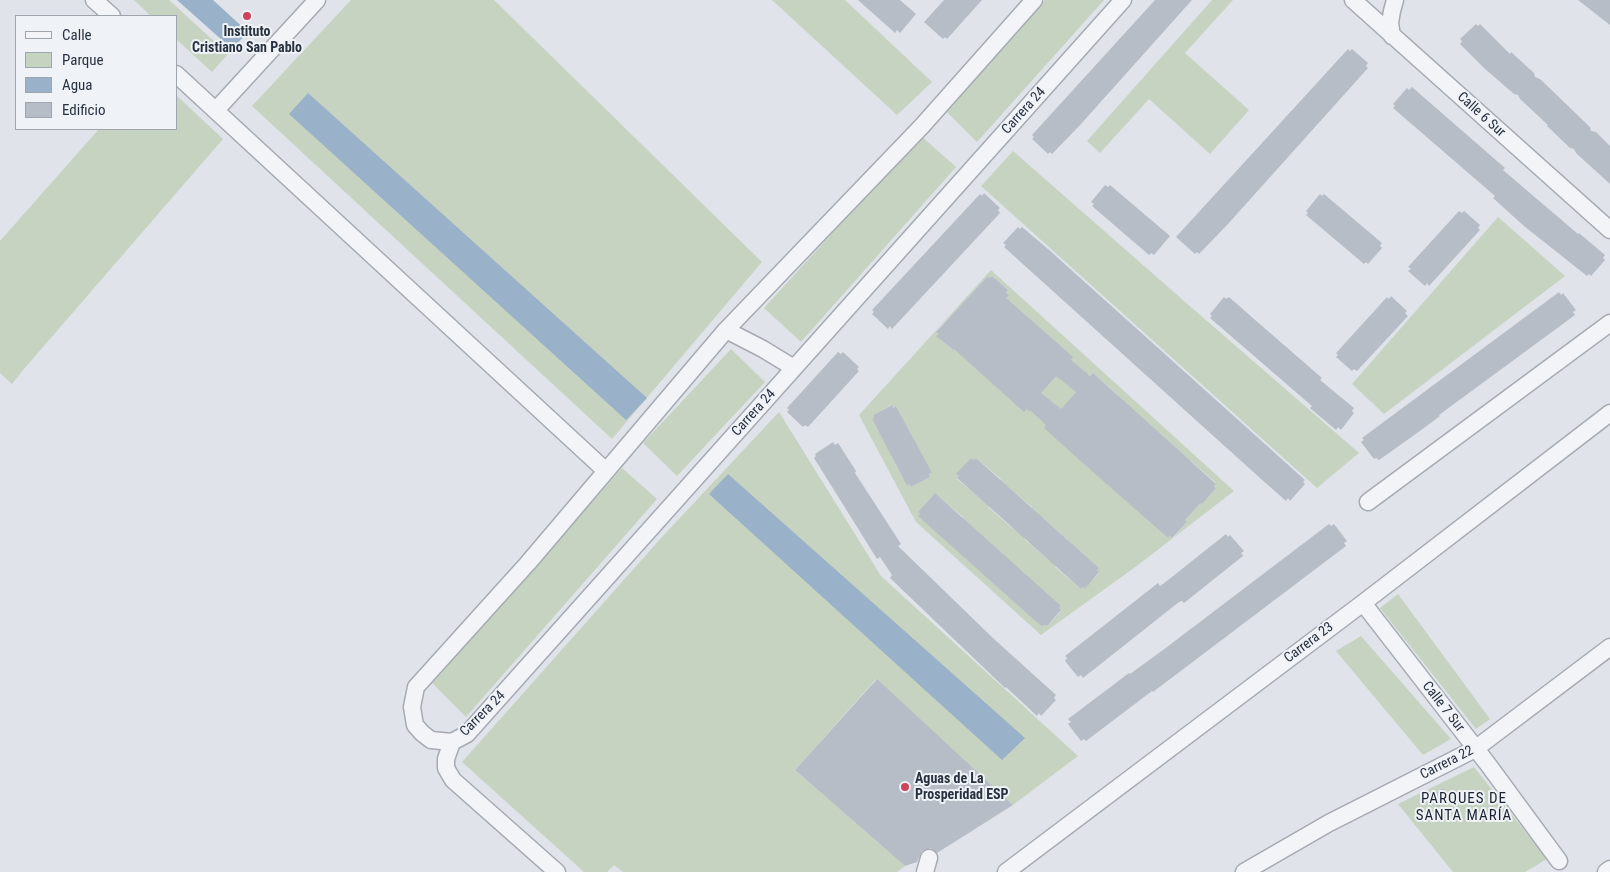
<!DOCTYPE html>
<html>
<head>
<meta charset="utf-8">
<style>
  body { margin:0 }
  #map { position:relative; width:1610px; height:872px; overflow:hidden; background:#e0e3e9; font-family:"Roboto Condensed",sans-serif }
  canvas { display:block }
  .legend { position:absolute; left:15px; top:15px; width:162px; height:115px; box-sizing:border-box; background:#eff2f6; border:1px solid #9fa5ad; margin:0; padding:6px 9px; list-style:none; font-size:15px; color:#283140 }
  .legend li { display:flex; align-items:center; gap:10px; height:25px }
  .legend b { width:25px; border:1px solid #9fa5ad }
</style>
</head>
<body>
<div id="map">
<canvas width="1610" height="872"></canvas>
<ul class="legend">
<li><b style="height:6px;background:#f2f4f7"></b>Calle</li>
<li><b style="height:14px;background:#c6d3c1"></b>Parque</li>
<li><b style="height:14px;background:#9ab2c9"></b>Agua</li>
<li><b style="height:14px;background:#b7bdc6"></b>Edificio</li>
</ul>
</div>
<script>
const g = document.querySelector('canvas').getContext('2d');
g.lineJoin = 'round';
function fill(path, color) { g.fillStyle = color; g.fill(path, 'evenodd'); }
const shape = rows => new Path2D(rows.map(r => 'M' + r).join(''));
function stroke(path, color, width, dash) { g.strokeStyle = color; g.lineWidth = width; g.lineCap = dash ? 'butt' : 'round'; g.setLineDash(dash || []); g.stroke(path); }
function label(font, color, halo, rows, align = 'center') {
  g.font = font + ' "Roboto Condensed",sans-serif'; g.lineWidth = 4; g.setLineDash([]); g.textBaseline = 'middle'; g.strokeStyle = halo; g.fillStyle = color; for (const [text, x, y, turn = 0] of rows) {
    g.save(); g.translate(x, y); g.rotate((+turn || 0) * Math.PI / 180); g.textAlign = isNaN(turn) ? turn : align; if (halo) g.strokeText(text, 0, 0); g.fillText(text, 0, 0); g.restore();
  }
}
fill(shape([
  [134,0,169,0,228,54,212,72,176,39,176,16,151,16],
  [351,0,494,0,762,262,612,439,252,106],
  [772,0,845,0,932,82,897,115],
  [1045,0,1104,0,977,142,946,111],
  [1212,0,1233,0,1185,53,1249,110,1210,154,1149,99,1100,153,1087,141],
  [176,95,223,139,24,369,12,384,0,373,0,241,99,129,176,129],
  [921,136,956,167,801,342,764,308],
  [1013,151,1184,301,1359,453,1317,488,981,186],
  [1498,217,1565,276,1384,414,1352,384],
  [991,270,1234,491,1138,565,1041,635,916,522,859,415],
  [988,276,990,278,992,276,1008,290,1006,293,1008,295,965,301],
  [959,307,962,308,955,348,952,350,937,336,939,334,936,331],
  [1093,373,1118,395,1099,416,1074,394,1076,392,1074,390,1088,374,1090,376],
  [891,405,893,408,896,406,912,436,888,449,872,419,874,418,873,415],
  [893,455,931,473,929,474,930,477,911,487,909,484,907,486,891,456],
  [971,458,973,460,976,458,1001,479,983,501,957,479,959,476,957,474],
  [1191,461,1216,483,1214,486,1216,488,1202,504,1200,502],
  [1007,486,1032,507,1013,529,988,507],
  [937,495,963,517,963,518,920,514,918,512,932,496],
  [1143,515,1187,522,1173,538,1170,536,1168,538],
  [1043,518,1068,540,1050,561,1024,539],
  [1074,546,1099,568,1097,570,1099,573,1085,588,1083,587,1081,589,1055,567],
  [1017,604,1061,606,1059,608,1061,611,1047,626,1044,625,1042,627],
  [731,349,765,382,677,476,643,443],
  [779,412,881,576,1078,756,1013,805,876,679,795,770,905,866,897,872,623,872,614,865,607,872,584,872,462,762,662,537],
  [622,468,657,499,466,717,432,683],
  [1398,594,1490,719,1476,729,1380,608],
  [1361,636,1451,739,1423,755,1336,651],
  [1474,767,1547,859,1525,872,1453,872,1398,804]
]), '#c6d3c1');
fill(shape([
  [177,0,213,0,248,32,232,49],
  [308,93,647,398,626,420,289,114],
  [728,474,1025,738,1002,760,709,494]
]), '#9ab2c9');
fill(shape([
  [858,0,900,0,916,14,900,33,897,30,895,33],
  [944,0,982,0,947,39,945,37,943,39,924,22],
  [1155,0,1192,0,1081,124,1052,154,1050,152,1048,154,1032,139,1034,137,1032,135],
  [1578,0,1610,0,1610,25],
  [1476,24,1478,26,1480,24,1510,54,1511,52,1534,73,1535,77,1540,79,1590,127,1591,131,1596,132,1610,146,1610,184,1576,153,1574,149,1570,148,1547,126,1548,125,1520,99,1518,95,1514,94,1484,68,1460,44,1462,41,1460,39],
  [1348,49,1350,51,1352,49,1368,63,1366,66,1368,68,1228,224,1199,254,1197,252,1195,254,1176,237],
  [1412,87,1505,168,1503,170,1578,234,1579,233,1605,255,1603,258,1605,260,1591,276,1589,274,1587,276,1524,226,1493,198,1495,196,1393,108,1395,106,1393,104,1407,88,1409,90],
  [1105,185,1108,187,1110,185,1170,236,1154,255,1151,253,1149,255,1092,206,1094,204,1091,202],
  [984,193,1000,208,998,210,1000,213,892,329,890,326,888,329,872,314,874,312,872,310,980,194,982,196],
  [1320,194,1322,196,1324,194,1382,243,1380,246,1382,248,1368,264,1366,262,1364,264,1306,215,1308,213,1306,211],
  [1459,211,1462,213,1464,211,1480,225,1478,228,1480,230,1429,286,1427,283,1425,286,1408,271,1411,269,1408,267],
  [1018,227,1020,229,1022,227,1048,249,1305,480,1303,482,1305,484,1290,501,1288,498,1286,501,1260,478,1004,247,1006,245,1003,243],
  [988,276,990,278,992,276,1008,290,1006,293,1009,295,1006,298,1073,357,1071,360,1090,376,1093,373,1216,484,1214,486,1216,488,1202,504,1200,503,1185,520,1187,522,1172,538,1170,536,1168,538,1075,456,1044,428,1046,425,1030,410,1029,412,1027,409,1024,412,954,349,953,350,936,336,939,334,936,332],
  [1056,376,1076,392,1061,409,1041,393],
  [1559,292,1561,295,1563,293,1576,310,1573,312,1575,315,1439,415,1440,416,1413,436,1379,460,1376,458,1374,459,1361,442,1364,440,1362,438],
  [1391,296,1407,311,1405,313,1408,316,1357,371,1354,369,1352,371,1336,357,1338,355,1336,353,1387,297,1389,299],
  [1224,297,1226,299,1229,297,1254,319,1322,378,1320,380,1354,408,1352,411,1354,413,1341,430,1338,427,1336,430,1310,408,1312,406,1210,318,1212,316,1210,314],
  [838,352,841,354,843,352,859,367,857,369,859,371,808,427,805,425,803,427,787,412,789,410,787,408],
  [892,405,893,408,896,406,932,473,929,474,930,477,911,487,909,484,907,486,872,419,874,418,873,415],
  [833,442,835,445,838,443,856,471,855,473,901,544,898,546,994,639,1056,695,1054,698,1056,700,1041,716,1039,713,1037,716,1006,687,1005,688,890,578,892,575,880,557,877,559,814,458,816,456,815,454],
  [971,458,973,460,976,458,1099,568,1097,570,1099,572,1085,589,1083,587,1081,589,957,478,959,476,956,474],
  [935,493,1061,606,1059,608,1061,610,1047,626,1044,625,1042,627,918,516,920,514,918,512],
  [1329,524,1331,526,1334,524,1347,541,1344,543,1346,546,1153,692,1152,691,1086,741,1084,739,1081,741,1068,724,1071,722,1068,719,1129,673,1130,674,1163,650],
  [1226,534,1228,537,1230,535,1244,551,1241,553,1243,556,1184,603,1182,601,1179,602,1083,678,1081,675,1078,677,1065,661,1067,658,1065,656,1158,583,1160,586,1163,584],
  [877,679,1013,805,937,853,931,848,922,851,917,862,905,866,795,770],
  [1444,788,1449,802,1437,807,1433,794]
]), '#b7bdc6');
const minor = shape([
  [94,0,112,16],
  [1034,0,922,126,726,330,528,563,416,687,412,707,415,725,422,733,431,740,452,742,467,734,1123,0],
  [1353,0,1610,230],
  [1392,36,1390,23,1392,11,1395,0],
  [176,74,606,471],
  [216,110,317,0],
  [726,330,763,349,794,368],
  [1368,502,1610,323],
  [1363,603,1487,763,1559,861],
  [452,742,446,759,446,768,453,780,557,872],
  [925,872,929,858],
  [1006,872,1363,603,1610,413],
  [1244,872,1329,823,1475,749,1610,647],
  [1606,872,1610,869]
]);
stroke(minor, '#a5aab3', 19);
stroke(minor, '#f2f4f7', 16);
for (const [x, y, r, color] of [
  [247,16,5,"#cf445b"],
  [905,787,5,"#cf445b"]
]) { const dot = new Path2D(); dot.arc(x, y, r, 0, 2 * Math.PI); g.fillStyle = color; g.fill(dot); stroke(dot, '#eff2f6', 2); }
label('bold 14px', '#283140', '#eff2f6', [
  ["Instituto",247,32],
  ["Cristiano San Pablo",247,48],
  ["Aguas de La",915,779,"left"],
  ["Prosperidad ESP",915,795,"left"]
]);
label('14px', '#283140', '#eff2f6', [
  ["Carrera 24",1024,111,-48],
  ["Calle 6 Sur",1481,115,42],
  ["Carrera 24",754,413,-48],
  ["Carrera 23",1309,643,-37],
  ["Calle 7 Sur",1443,707,52],
  ["Carrera 24",483,714,-45],
  ["Carrera 22",1447,763,-27]
]);
g.letterSpacing = '1px';
label('15px', '#1b2331', '#eff2f6', [
  ["PARQUES DE",1464,799],
  ["SANTA MARÍA",1464,816]
]);
g.letterSpacing = '0px';
</script>
</body>
</html>
